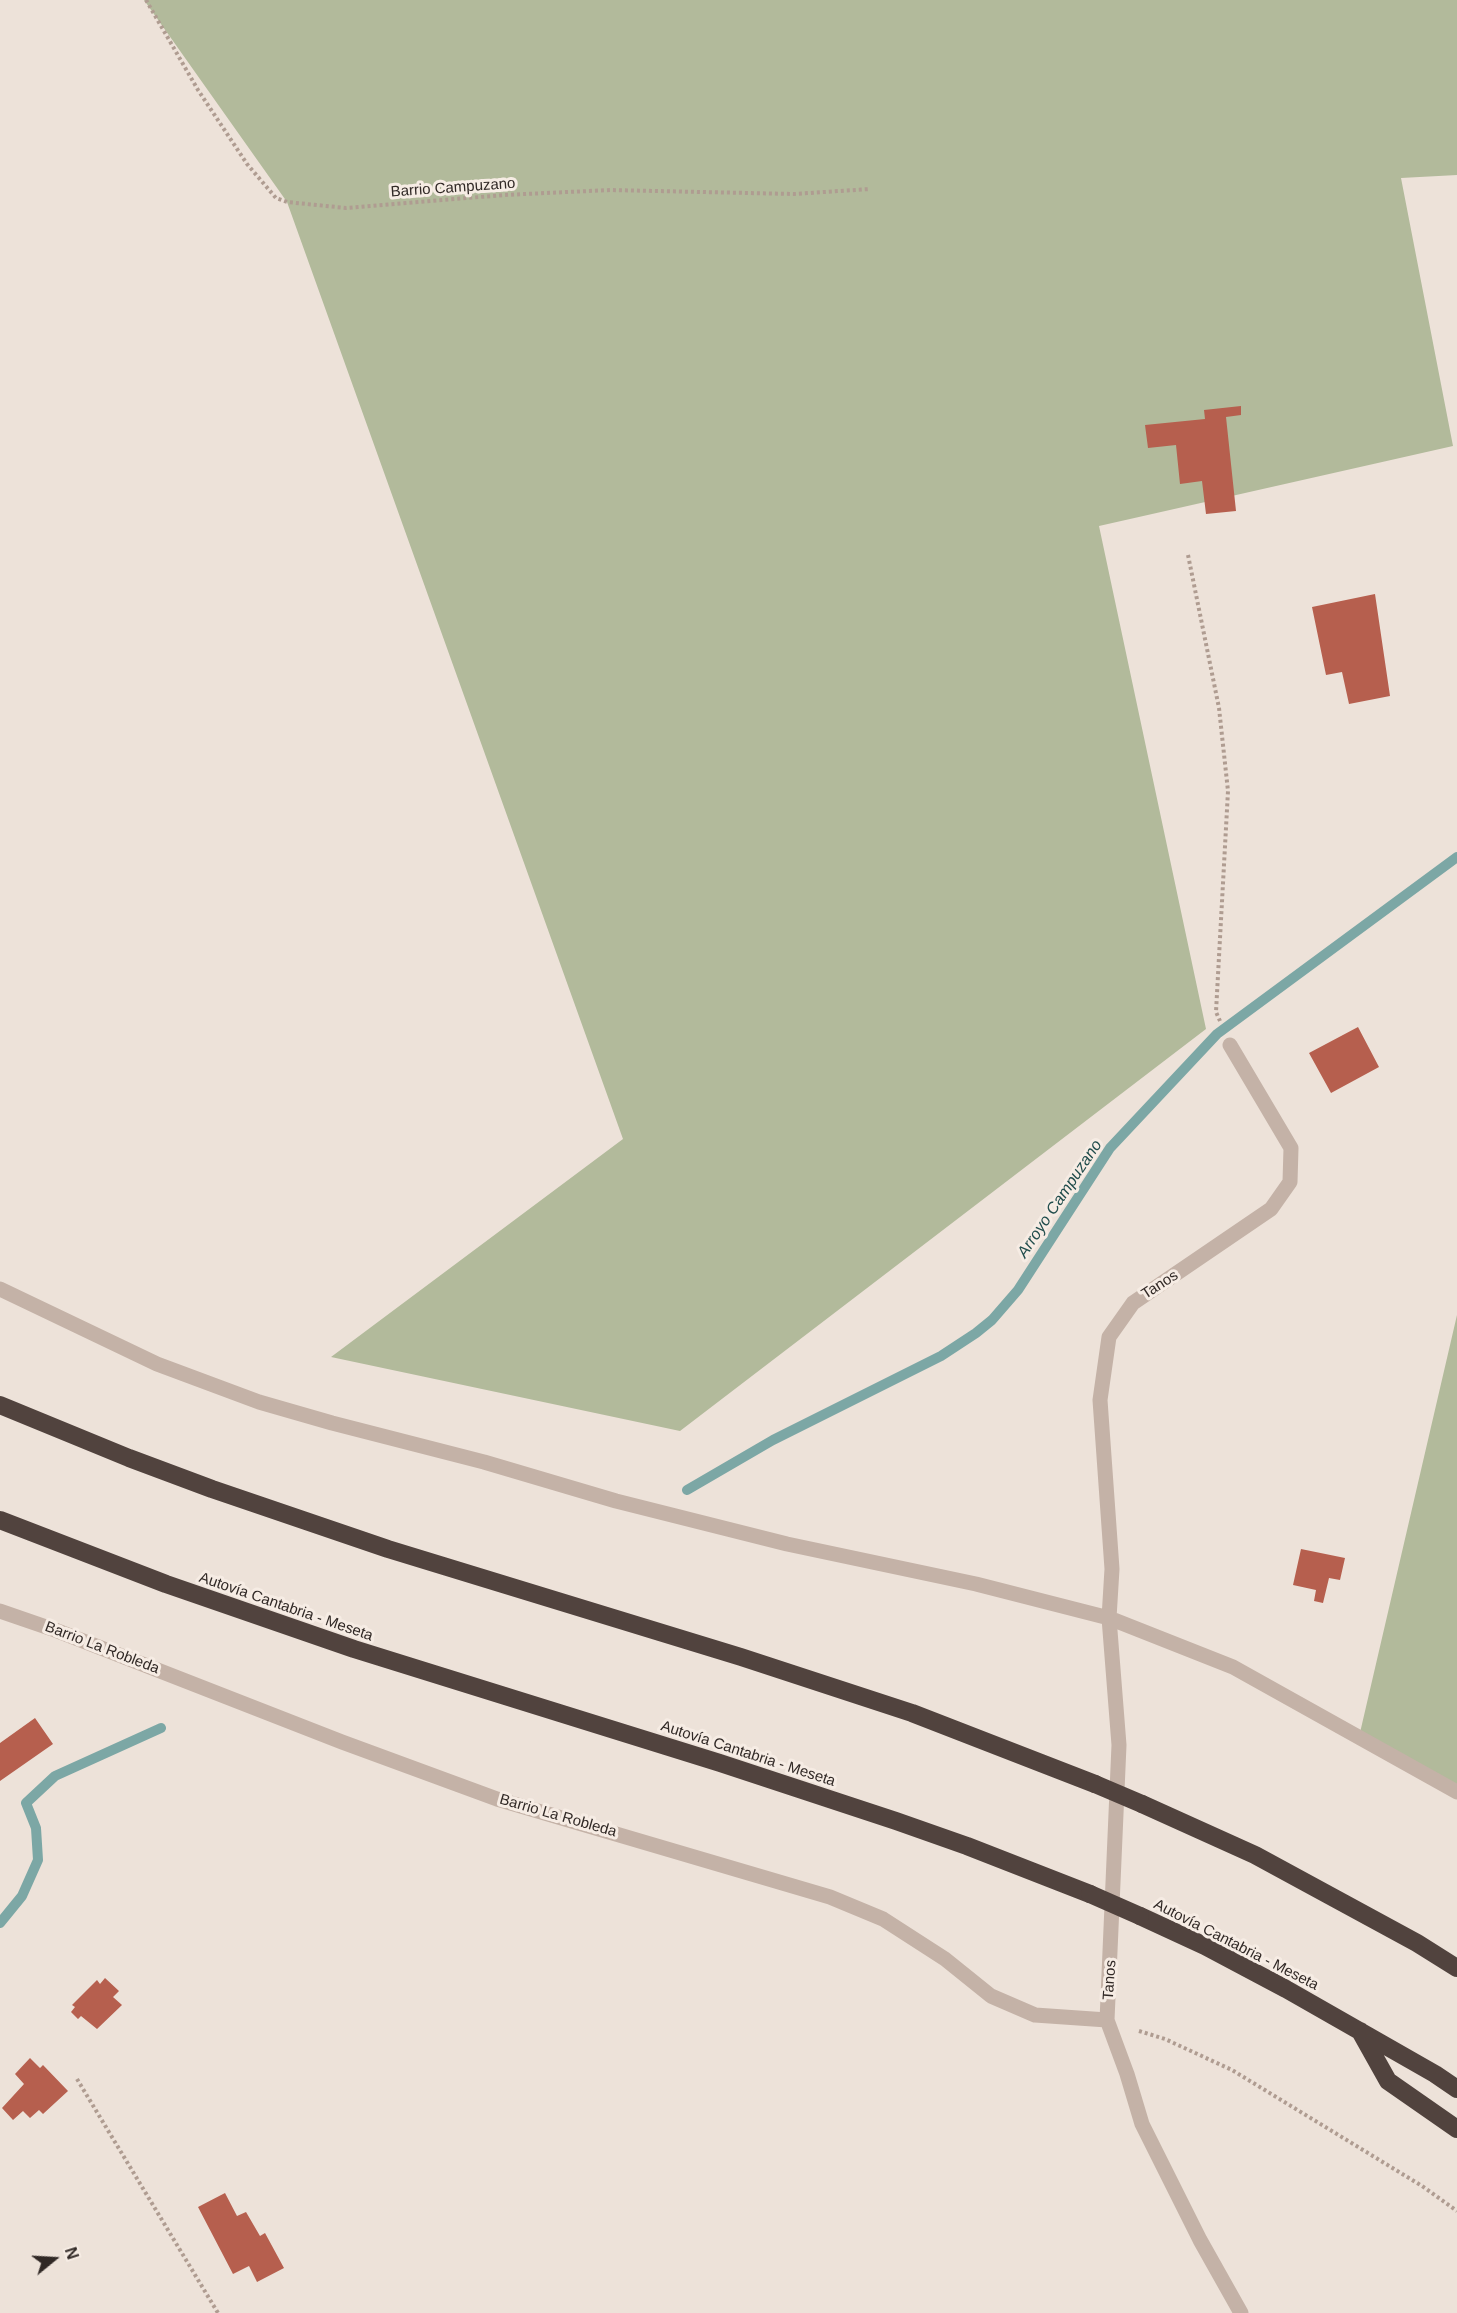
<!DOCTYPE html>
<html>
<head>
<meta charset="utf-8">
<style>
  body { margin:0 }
  #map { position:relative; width:1457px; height:2313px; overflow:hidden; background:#ede2d9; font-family:Helvetica,sans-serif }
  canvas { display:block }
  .north { position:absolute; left:24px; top:2229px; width:60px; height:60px; -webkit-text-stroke:4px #f6ece4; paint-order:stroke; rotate:72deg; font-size:16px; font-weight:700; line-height:24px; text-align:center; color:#312926 }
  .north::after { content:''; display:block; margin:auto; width:21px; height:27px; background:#312926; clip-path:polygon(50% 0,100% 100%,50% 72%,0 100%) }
</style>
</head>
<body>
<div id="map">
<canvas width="1457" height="2313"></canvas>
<div class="north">N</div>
</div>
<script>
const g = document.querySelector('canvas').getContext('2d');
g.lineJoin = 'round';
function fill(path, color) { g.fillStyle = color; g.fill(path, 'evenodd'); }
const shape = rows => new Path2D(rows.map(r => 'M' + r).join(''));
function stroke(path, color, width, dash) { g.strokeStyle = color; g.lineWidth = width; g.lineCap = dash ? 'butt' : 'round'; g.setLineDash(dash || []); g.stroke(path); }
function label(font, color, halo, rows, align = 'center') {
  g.font = font + ' Helvetica,sans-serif'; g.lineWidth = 6; g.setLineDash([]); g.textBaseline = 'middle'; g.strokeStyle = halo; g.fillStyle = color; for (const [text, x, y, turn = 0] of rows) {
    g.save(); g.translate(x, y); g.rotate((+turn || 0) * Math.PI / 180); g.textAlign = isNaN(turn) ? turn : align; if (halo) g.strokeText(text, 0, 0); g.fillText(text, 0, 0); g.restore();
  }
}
fill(shape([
  [144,0,1457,0,1457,175,1401,178,1453,446,1099,526,1206,1029,680,1431,331,1357,623,1139,287,202],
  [1457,1315,1457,1799,1359,1737]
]), '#b2ba9b');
stroke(shape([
  [687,1490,773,1440,941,1356,976,1333,992,1320,1018,1290,1110,1148,1217,1034,1457,857],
  [0,1923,22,1896,38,1860,36,1828,26,1803,55,1776,161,1728]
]), '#7ca7a5', 10);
fill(shape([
  [1241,406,1241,415,1226,417,1236,511,1206,514,1202,481,1180,484,1176,445,1148,448,1145,425,1205,419,1204,410],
  [1375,594,1390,696,1349,704,1342,672,1326,675,1312,607],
  [1358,1027,1379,1067,1331,1093,1309,1053],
  [1301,1549,1345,1558,1340,1580,1329,1578,1323,1603,1314,1601,1316,1590,1293,1585],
  [35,1718,53,1744,0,1781,0,1743],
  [105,1978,119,1991,113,1997,122,2005,97,2029,81,2016,78,2019,71,2012,75,2007,72,2005,97,1980,100,1984],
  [30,2058,40,2068,43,2065,68,2091,43,2114,39,2110,30,2118,23,2111,13,2120,2,2108,24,2084,15,2074],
  [225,2193,237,2216,246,2212,260,2236,265,2233,284,2268,257,2282,249,2266,233,2274,198,2207]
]), '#b65f4e');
stroke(shape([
  [146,0,198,90,247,164,276,198,287,202,346,208,504,195,610,190,794,194,870,189],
  [1188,555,1219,708,1228,791,1216,1012,1220,1021],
  [1139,2031,1165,2039,1232,2070,1422,2186,1457,2211],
  [77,2079,218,2313]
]), '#af9c91', 4, [3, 3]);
stroke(shape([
  [1230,1045,1291,1148,1290,1182,1271,1209,1133,1303,1109,1337,1100,1400,1112,1569,1109,1618,1119,1745,1107,2020,1127,2074,1142,2124,1200,2240,1241,2313],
  [0,1289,157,1364,259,1402,332,1423,484,1462,616,1501,787,1544,976,1584,1109,1618,1233,1667,1457,1792],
  [0,1611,55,1630,342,1742,497,1799,830,1897,883,1919,945,1959,991,1996,1035,2015,1107,2020]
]), '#c4b2a7', 15);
stroke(shape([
  [0,1405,129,1458,212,1489,388,1549,741,1657,912,1713,1095,1784],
  [0,1520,166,1584,354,1649,720,1763,896,1821,967,1846,1090,1894],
  [1142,1804,1255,1855,1417,1943,1457,1968],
  [1140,1916,1205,1946,1286,1989,1435,2074,1457,2089],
  [1360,2031,1388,2081,1457,2129]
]), '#51433e', 18);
stroke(shape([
  [1095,1784,1142,1804],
  [1090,1894,1140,1916]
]), '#51433e', 18);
label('15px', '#312926', '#f6ece4', [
  ["Barrio Campuzano",453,188,-4],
  ["Tanos",1160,1285,-33],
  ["Autovía Cantabria - Meseta",286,1607,19],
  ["Barrio La Robleda",102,1648,21],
  ["Autovía Cantabria - Meseta",748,1754,18],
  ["Barrio La Robleda",558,1816,16],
  ["Autovía Cantabria - Meseta",1236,1945,27],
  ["Tanos",1110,1980,-86]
]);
label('italic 16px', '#214d4c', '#f6ece4', [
  ["Arroyo Campuzano",1060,1199,-56]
]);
</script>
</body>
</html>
